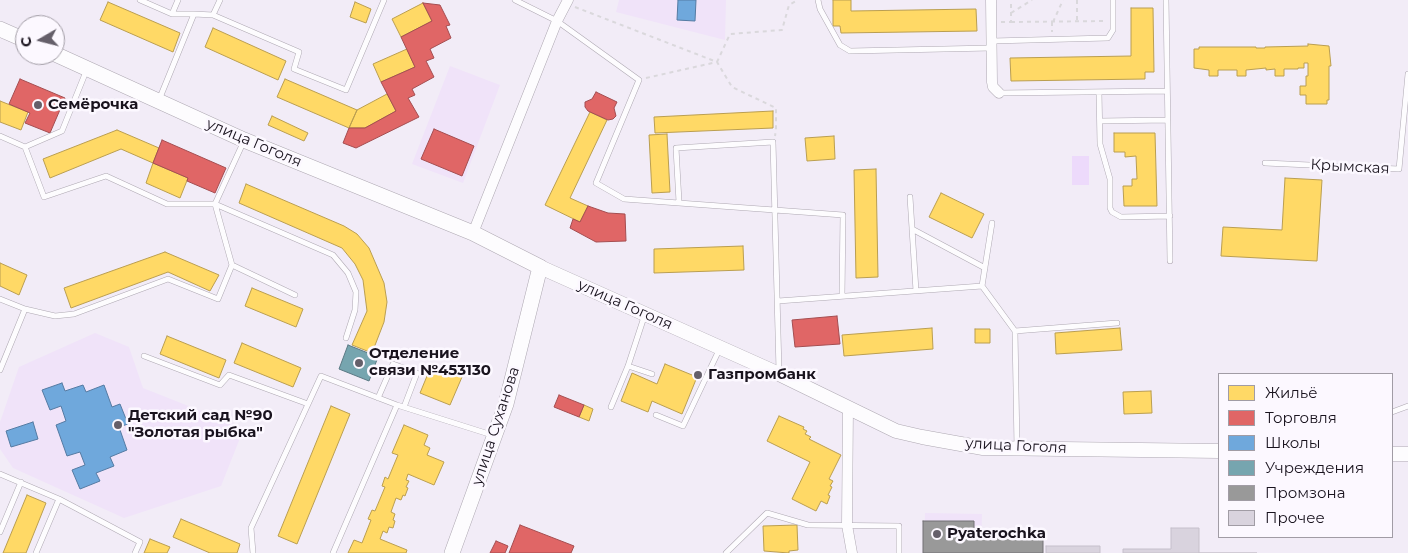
<!DOCTYPE html>
<html>
<head>
<meta charset="utf-8">
<style>
  body { margin:0 }
  #map { position:relative; width:1408px; height:553px; overflow:hidden; background:#f2ecf7; font-family:Montserrat,sans-serif }
  canvas { display:block }
  .legend { position:absolute; left:1218px; top:373px; width:175px; height:165px; box-sizing:border-box; background:#fcf8ff; border:1px solid #a19ca5; margin:0; padding:6px 9px; list-style:none; font-size:15px; color:#19131e }
  .legend li { display:flex; align-items:center; gap:10px; height:25px }
  .legend b { width:25px; border:1px solid #a19ca5 }
  .north { position:absolute; left:15px; top:15px; width:50px; height:50px; box-sizing:border-box; background:#fcf8ff; border:1px solid #a19ca5; border-radius:50%; rotate:262deg; font-size:14px; font-weight:700; line-height:20px; text-align:center; color:#19131e }
  .north::after { content:''; display:block; margin:auto; width:18px; height:22px; background:#655f6a; clip-path:polygon(50% 0,100% 100%,50% 72%,0 100%) }
</style>
</head>
<body>
<div id="map">
<canvas width="1408" height="553"></canvas>
<ul class="legend">
<li><b style="height:14px;background:#ffd966"></b>Жильё</li>
<li><b style="height:14px;background:#e06666"></b>Торговля</li>
<li><b style="height:14px;background:#6fa8dc"></b>Школы</li>
<li><b style="height:14px;background:#76a5af"></b>Учреждения</li>
<li><b style="height:14px;background:#999"></b>Промзона</li>
<li><b style="height:14px;background:#d9d3de"></b>Прочее</li>
</ul>
<div class="north">С</div>
</div>
<script>
const g = document.querySelector('canvas').getContext('2d');
g.lineJoin = 'round';
function fill(path, color) { g.fillStyle = color; g.fill(path, 'evenodd'); }
const shape = rows => new Path2D(rows.map(r => 'M' + r).join(''));
function stroke(path, color, width, dash) { g.strokeStyle = color; g.lineWidth = width; g.lineCap = dash ? 'butt' : 'round'; g.setLineDash(dash || []); g.stroke(path); }
function label(font, color, halo, rows, align = 'center') {
  g.font = font + ' Montserrat,sans-serif'; g.lineWidth = 5; g.setLineDash([]); g.textBaseline = 'middle'; g.strokeStyle = halo; g.fillStyle = color; for (const [text, x, y, turn = 0] of rows) {
    g.save(); g.translate(x, y); g.rotate((+turn || 0) * Math.PI / 180); g.textAlign = isNaN(turn) ? turn : align; if (halo) g.strokeText(text, 0, 0); g.fillText(text, 0, 0); g.restore();
  }
}
fill(shape([
  [619,0,726,0,725,40,616,12],
  [450,66,500,85,463,183,412,164],
  [95,333,129,347,143,388,244,428,221,486,124,518,13,468,0,449,0,422,19,367],
  [925,513,982,514,981,553,924,553]
]), '#f0e3f9');
fill(shape([
  [1072,156,1089,156,1089,185,1072,185]
]), '#eddafb');
const homes = shape([
  [833,0,851,0,851,11,976,9,977,31,841,33,840,26,833,26,833,0],
  [108,2,180,33,173,52,100,20,108,2],
  [355,2,371,9,366,23,350,17,355,2],
  [423,3,432,21,401,37,392,19,423,3],
  [1131,8,1153,8,1154,72,1145,72,1145,79,1011,81,1010,58,1131,56,1131,8],
  [213,28,286,61,278,80,205,47,213,28],
  [1308,44,1329,46,1331,66,1329,66,1329,100,1327,100,1327,104,1306,104,1306,95,1300,95,1300,86,1306,86,1306,76,1308,76,1308,63,1304,63,1304,68,1298,68,1298,69,1284,69,1284,76,1275,76,1275,69,1266,70,1266,68,1246,70,1246,76,1237,76,1237,70,1218,70,1218,76,1209,76,1209,70,1194,68,1194,49,1199,49,1199,47,1256,47,1256,48,1265,48,1265,47,1308,46,1308,44],
  [407,49,415,67,381,82,373,64,407,49],
  [285,79,357,110,349,128,277,97,285,79],
  [387,94,396,111,365,128,349,128,357,110,387,94],
  [0,101,28,112,21,130,0,122,0,101],
  [773,111,773,128,655,133,654,117,773,111],
  [590,112,607,120,570,198,588,206,580,222,545,205,590,112],
  [272,116,308,133,304,141,268,125,272,116],
  [117,130,159,148,153,163,121,149,50,178,43,159,117,130],
  [1114,133,1155,133,1157,206,1124,206,1123,186,1132,186,1132,179,1137,179,1136,156,1125,157,1125,152,1114,152,1114,133],
  [667,134,670,192,652,193,649,135,667,134],
  [834,136,835,159,807,161,805,138,834,136],
  [153,163,188,178,180,198,146,183,153,163],
  [876,169,878,277,856,278,854,170,876,169],
  [1285,178,1322,180,1317,261,1221,256,1223,227,1282,230,1285,178],
  [246,184,344,226,357,234,369,248,384,283,387,302,384,322,372,353,352,345,367,311,363,280,355,264,342,248,239,203,246,184],
  [941,193,984,214,972,238,929,217,941,193],
  [743,246,744,270,654,273,654,249,743,246],
  [165,252,219,275,210,291,168,272,71,308,64,288,165,252],
  [0,263,27,275,19,295,0,286,0,263],
  [252,288,303,309,296,327,245,306,252,288],
  [932,328,933,349,844,356,842,335,932,328],
  [1120,328,1122,350,1056,354,1055,333,1120,328],
  [975,329,990,329,990,343,975,343,975,329],
  [167,336,226,360,219,378,160,354,167,336],
  [242,343,301,368,293,387,234,363,242,343],
  [432,364,462,377,450,405,420,393,432,364],
  [665,364,697,377,682,414,652,401,648,412,621,401,632,373,657,384,665,364],
  [1151,391,1152,413,1124,414,1123,392,1151,391],
  [584,405,593,409,589,421,579,417,584,405],
  [331,406,350,414,297,544,278,536,331,406],
  [779,416,804,427,803,429,807,431,805,434,811,437,809,439,841,455,829,479,833,481,830,486,832,487,828,495,830,496,827,504,821,501,816,511,792,499,810,462,767,441,779,416],
  [404,425,428,435,424,445,430,448,427,455,444,462,434,485,408,474,406,480,409,481,406,487,408,488,405,496,403,495,401,500,396,498,391,512,395,514,393,520,395,521,393,528,389,527,387,533,383,531,380,539,407,550,406,553,348,553,354,540,362,543,371,520,368,519,372,510,375,511,385,487,382,486,385,477,388,479,398,455,392,453,404,425],
  [27,495,46,503,26,553,3,553,27,495],
  [181,519,240,544,237,553,210,553,173,537,181,519],
  [797,525,798,550,789,551,789,553,764,551,763,526,797,525],
  [150,539,170,547,167,553,144,553,150,539]
]);
fill(homes, '#ffd966');
stroke(homes, '#ba9e50', 1);
const shops = shape([
  [423,3,440,5,450,25,446,26,451,38,430,49,434,58,426,61,434,77,412,89,415,95,408,98,419,117,356,148,343,143,349,128,365,128,396,111,381,82,415,67,401,37,432,21,423,3],
  [20,79,65,98,50,133,25,123,30,113,9,104,20,79],
  [596,92,617,102,614,108,616,116,613,119,608,120,588,111,585,107,585,102,592,99,596,92],
  [434,129,474,146,462,176,421,159,434,129],
  [162,140,226,168,215,193,187,181,188,178,153,163,162,140],
  [588,206,608,213,625,214,626,241,596,242,570,228,573,219,580,222,588,206],
  [837,316,840,344,795,347,792,320,837,316],
  [559,395,584,405,579,417,554,407,559,395],
  [520,525,574,546,571,553,509,553,520,525],
  [496,541,508,546,505,553,490,553,496,541]
]);
fill(shops, '#e06666');
stroke(shops, '#a44d50', 1);
const schools = shape([
  [678,0,696,0,695,21,677,20,678,0],
  [62,383,65,391,83,385,86,392,104,385,112,407,120,404,128,424,119,427,127,450,110,457,114,466,96,473,100,481,80,489,72,470,85,465,80,452,67,456,56,425,66,421,61,406,50,410,42,390,62,383],
  [33,422,38,439,11,447,6,431,33,422]
]);
fill(schools, '#6fa8dc');
stroke(schools, '#557ba3', 1);
const public = shape([
  [348,345,378,357,369,381,339,369,348,345]
]);
fill(public, '#76a5af');
stroke(public, '#5a7984', 1);
const industry = shape([
  [923,521,974,521,974,535,1043,535,1043,553,923,553,923,521]
]);
fill(industry, '#999');
stroke(industry, '#737174', 1);
const building = shape([
  [1171,528,1199,528,1199,553,1257,553,1123,553,1123,549,1171,549,1171,528],
  [1046,546,1100,546,1100,553,1046,553,1046,546]
]);
fill(building, '#d9d3de');
stroke(building, '#c6c0cb', 1);
const lane = shape([
  [140,0,172,14,178,0],
  [515,0,557,21,639,80,596,183,624,199,843,215,842,296],
  [818,0,820,9,840,45,850,51,991,48],
  [1166,0,1170,261],
  [172,14,194,14],
  [213,15,220,0],
  [992,41,1108,38,1113,30,1113,0],
  [1099,92,1100,144,1110,179,1110,208,1112,212,1121,217,1170,216],
  [999,93,1167,91],
  [159,100,194,14,213,15,299,52,294,69,346,90,384,0],
  [1100,121,1168,120],
  [0,136,25,147,62,131,87,69],
  [25,147,44,197,106,176,167,204,215,204,243,143],
  [1265,163,1399,169,1408,74],
  [910,197,916,291],
  [679,202,676,148,773,142,779,371],
  [215,204,333,255,348,273,356,292,355,310,346,338],
  [992,223,982,286,1015,331,1017,448],
  [912,229,985,268],
  [232,265,295,295],
  [0,299,25,309,55,316,74,314,168,279,218,299,232,265,215,204],
  [778,301,982,286],
  [1015,331,1117,323],
  [144,356,220,385,229,375,308,404],
  [628,366,652,374],
  [0,370,25,309],
  [378,398,393,364,417,373,404,407],
  [611,407,628,366,645,314],
  [1392,412,1408,406],
  [656,415,683,426,720,348],
  [0,474,59,499,140,542,135,553],
  [0,532,21,482],
  [36,553,59,499],
  [253,553,251,528,321,376,397,405,492,435],
  [333,553,397,405],
  [726,553,767,513,808,525,899,526,899,553]
]);
const street = shape([
  [991,0,992,82,993,87,999,93],
  [473,233,557,21,568,0],
  [848,407,847,525,852,553]
]);
const secondary = shape([
  [540,267,779,374,896,431,922,437,983,448,1219,451],
  [1392,454,1408,454]
]);
const primary = shape([
  [0,29,25,40],
  [55,54,244,140,473,233,540,267,506,404,452,553]
]);
stroke(lane, '#aea8b2', 6);
stroke(street, '#aea8b2', 11);
stroke(secondary, '#aea8b2', 15);
stroke(primary, '#aea8b2', 16);
stroke(shape([
  [1077,0,1077,21],
  [575,7,717,62,730,34,782,30,789,5,798,0],
  [1011,13,1032,0],
  [1001,22,1011,22,1011,0],
  [1011,22,1107,21],
  [1052,22,1052,32],
  [1053,22,1063,0],
  [646,78,717,62,732,87,776,108,776,130,775,136]
]), '#dad8dc', 2, [4, 4]);
stroke(lane, '#fdfcfe', 5);
stroke(street, '#fdfcfe', 10);
stroke(secondary, '#fdfcfe', 14);
stroke(primary, '#fdfcfe', 15);
for (const [x, y, r, color] of [
  [38,105,5,"#655f6a"],
  [359,363,5,"#655f6a"],
  [698,375,5,"#655f6a"],
  [118,425,5,"#655f6a"],
  [937,534,5,"#655f6a"]
]) { const dot = new Path2D(); dot.arc(x, y, r, 0, 2 * Math.PI); g.fillStyle = color; g.fill(dot); stroke(dot, '#fcf8ff', 2); }
label('bold 15px', '#19131e', '#fcf8ff', [
  ["Семёрочка",48,105],
  ["Отделение",369,354],
  ["связи №453130",369,371],
  ["Газпромбанк",708,375],
  ["Детский сад №90",128,416],
  ["\"Золотая рыбка\"",128,433],
  ["Pyaterochka",947,534]
], 'left');
label('15px', '#19131e', '#fcf8ff', [
  ["улица Гоголя",254,143,23],
  ["Крымская",1350,167,3],
  ["улица Гоголя",625,305,24],
  ["улица Суханова",496,426,-72],
  ["улица Гоголя",1016,446,3]
]);
</script>
</body>
</html>
